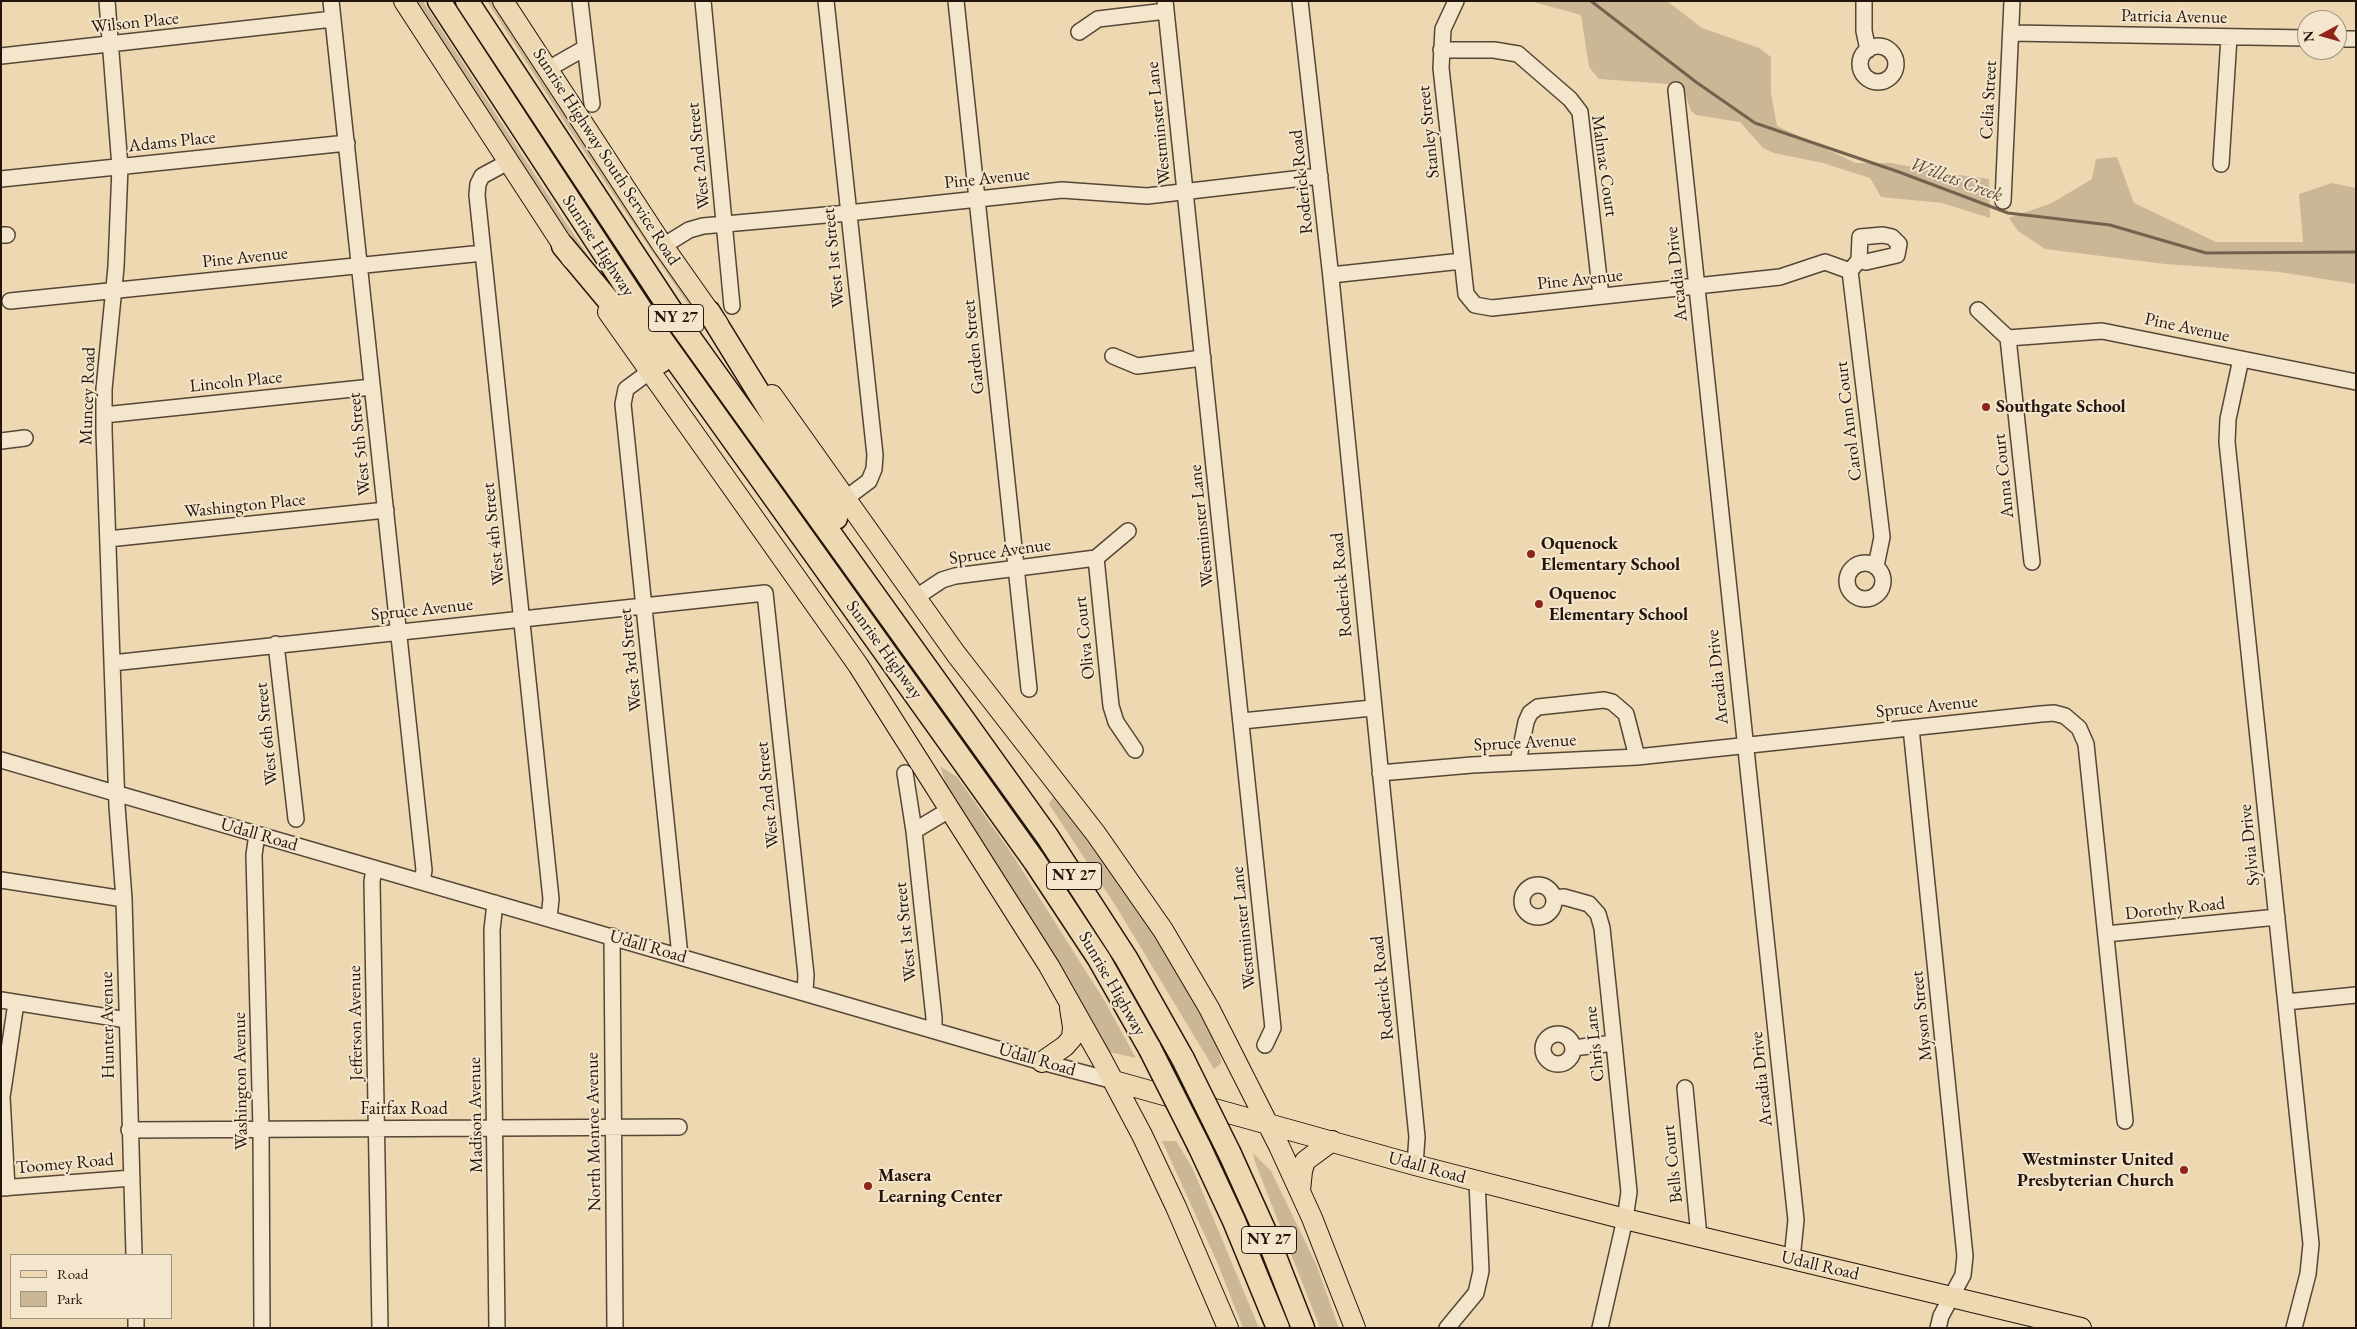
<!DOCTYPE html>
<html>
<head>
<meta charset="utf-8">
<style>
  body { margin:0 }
  #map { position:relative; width:2357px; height:1329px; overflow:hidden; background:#edd8b2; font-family:"EB Garamond",serif }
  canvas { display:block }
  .frame { position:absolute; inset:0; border:2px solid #24150c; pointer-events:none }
  .legend { position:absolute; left:10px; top:1254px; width:162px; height:65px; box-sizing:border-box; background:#f3e6cd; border:1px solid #a09280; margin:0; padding:6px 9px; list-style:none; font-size:15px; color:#24150c }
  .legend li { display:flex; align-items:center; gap:10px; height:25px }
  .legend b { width:25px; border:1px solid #a09280 }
  .north { position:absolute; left:2297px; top:10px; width:50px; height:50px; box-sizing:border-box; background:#f3e6cd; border:1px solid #a09280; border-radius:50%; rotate:264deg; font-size:14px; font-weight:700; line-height:20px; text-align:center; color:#24150c }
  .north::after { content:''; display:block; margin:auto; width:18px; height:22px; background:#8f2418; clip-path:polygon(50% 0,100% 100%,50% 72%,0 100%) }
</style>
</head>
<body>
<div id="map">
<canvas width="2357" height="1329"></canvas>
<div class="frame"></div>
<ul class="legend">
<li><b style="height:6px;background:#edd8b2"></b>Road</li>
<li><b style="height:14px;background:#cbb796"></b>Park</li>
</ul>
<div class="north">N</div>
</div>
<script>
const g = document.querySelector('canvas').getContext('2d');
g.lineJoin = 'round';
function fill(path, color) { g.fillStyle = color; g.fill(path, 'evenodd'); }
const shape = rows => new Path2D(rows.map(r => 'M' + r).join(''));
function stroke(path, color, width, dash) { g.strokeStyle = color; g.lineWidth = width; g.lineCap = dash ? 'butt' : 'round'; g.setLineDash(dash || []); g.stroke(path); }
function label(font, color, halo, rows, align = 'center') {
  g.font = font + ' "EB Garamond",serif'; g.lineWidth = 4; g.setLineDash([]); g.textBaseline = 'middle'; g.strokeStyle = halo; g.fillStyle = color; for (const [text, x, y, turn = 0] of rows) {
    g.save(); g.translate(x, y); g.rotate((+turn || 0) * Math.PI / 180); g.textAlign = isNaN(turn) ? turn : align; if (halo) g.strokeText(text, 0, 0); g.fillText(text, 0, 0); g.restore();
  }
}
fill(shape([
  [414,1,423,1,566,223,611,289,562,230],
  [487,1,496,1,730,351,749,394,569,129],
  [1530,1,1667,1,1702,28,1759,48,1771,57,1771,94,1777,126,1856,163,1892,163,1936,172,1989,179,1990,218,1942,203,1881,197,1870,178,1823,163,1774,153,1763,148,1740,122,1696,115,1691,111,1682,85,1599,79,1589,67,1581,15],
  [2117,157,2134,203,2216,242,2303,242,2299,194,2332,183,2356,188,2356,284,2279,272,2165,264,2045,249,2018,231,2009,218,2052,203,2092,179,2096,159],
  [940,766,957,777,1010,851,1104,1000,1136,1058,1105,1051,947,788],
  [1053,797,1138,901,1213,1035,1222,1063,1214,1069,1117,908,1049,804],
  [1162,1141,1176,1141,1192,1167,1259,1328,1243,1328,1217,1262],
  [1253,1153,1271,1171,1316,1264,1339,1328,1320,1328,1255,1162]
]), '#cbb796');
stroke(shape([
  [1591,1,1696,82,1755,123,1899,172,2008,213,2110,225,2206,253,2356,252]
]), '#74624e', 3);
const minor = shape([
  [107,1,120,167,116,267,104,389,104,431,117,806,124,899,134,1255],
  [331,1,424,870,422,882],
  [580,1,592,104],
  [703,1,732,306],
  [826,1,875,455,874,469,869,481,845,499],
  [956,1,1029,689],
  [1165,1,1273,1028,1265,1045],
  [1300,1,1331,278,1417,1137,1415,1165],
  [1456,1,1443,29,1441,68,1466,294,1475,305,1492,308,1780,277,1825,262,1850,271,1859,260,1866,262,1897,255,1899,244,1892,237,1883,235,1860,237,1859,260],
  [1864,1,1864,31,1868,50],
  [1079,32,1098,19,1166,11],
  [2011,33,2307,38],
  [2337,39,2356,39],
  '1860 64a18 18 0 1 1 36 0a18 18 0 1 1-36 0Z',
  [1441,50,1494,50,1518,54,1570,99,1580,112,1601,296],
  [1,56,333,19],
  [548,69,585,48],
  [1676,90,1796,1220,1792,1259],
  [508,162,482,176,478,184,477,195,551,899,549,918],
  [2221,164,2229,37],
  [1,179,347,143],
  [2003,201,2012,1],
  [1,235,7,235],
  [663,246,689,230,703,226,848,213,1062,190,1147,196,1320,176],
  [1850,271,1882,537,1876,566],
  [1331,275,1462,261],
  [10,301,483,253],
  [1978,310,2008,338,2032,562],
  [2008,338,2102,331,2356,382],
  [1113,356,1137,366,1203,358],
  [2241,359,2228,419,2227,442,2311,1244,2308,1274,2294,1328],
  [649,372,626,389,623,404,680,956],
  [104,415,372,387],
  [1,441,25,438],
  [108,539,386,510],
  [1096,558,1111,706,1116,722,1135,750],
  [1096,558,1128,531],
  '1847 581a18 18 0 1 1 36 0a18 18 0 1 1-36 0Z',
  [915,598,942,580,955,576,1096,558],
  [276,644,296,819],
  [112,663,765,593,806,975,805,992],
  [1242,721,1372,708],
  [1911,728,1965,1256,1963,1275,1941,1316,1938,1328],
  [1,760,1042,1062,1114,1081],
  [1518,762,1526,722,1530,713,1538,707,1604,700,1612,702,1626,714,1637,757],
  [905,773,914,831,934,1018,934,1030],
  [1380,773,1472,765,1637,757,2041,714,2054,713,2065,716,2079,728,2086,744,2125,1121],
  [914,831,949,810],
  [257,834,254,855,261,1129,262,1328],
  [374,868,372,882,380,1328],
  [1,880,124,899],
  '1522 901a16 16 0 1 1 32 0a16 16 0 1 1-32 0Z',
  [1554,898,1564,897,1589,904,1598,914,1602,928,1614,1043,1629,1192,1625,1219,1600,1328],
  [495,903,492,930,497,1328],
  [2106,934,2277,917],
  [612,936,615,1328],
  [1,1000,127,1020],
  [2286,1002,2356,995],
  '1543 1049a15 15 0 1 1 30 0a15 15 0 1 1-30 0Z',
  [1573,1048,1614,1043],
  [1685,1088,1699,1237],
  [129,1130,679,1127],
  [1,1188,132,1178],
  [7,1188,2,1097,16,1003],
  [136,1318,136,1328],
  [1447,1328,1476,1293,1481,1271,1477,1181]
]);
const major = shape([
  [404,1,572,259],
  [503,1,663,246,718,324],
  [608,312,858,665,1049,966,1101,1058,1142,1135,1176,1207,1228,1328],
  [772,395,956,654,1096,834,1163,930,1209,1008,1279,1146,1312,1218,1355,1328],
  [1042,1062,1065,1046,1072,1038,1073,1027,1070,1008],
  [1114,1081,1415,1165,1625,1219,2081,1328],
  [1300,1191,1302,1171,1305,1161,1332,1141]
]);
const highway = shape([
  [439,1,651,325,1035,862,1099,959,1150,1049],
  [467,1,682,327,1047,836,1126,958,1183,1059],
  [563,246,660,362],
  [709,312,836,518],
  [1199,1146,1234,1221,1278,1328],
  [1230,1154,1267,1236,1303,1328]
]);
stroke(minor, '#564636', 18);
stroke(major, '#24150c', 22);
stroke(highway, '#24150c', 25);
stroke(minor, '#f3e6cd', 15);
stroke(major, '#edd8b2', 20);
stroke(highway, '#edd8b2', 22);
const highwayBridge = shape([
  [1150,1049,1199,1146],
  [1183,1059,1230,1154]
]);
stroke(highwayBridge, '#24150c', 25, []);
stroke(highwayBridge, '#edd8b2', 22);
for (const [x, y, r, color] of [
  [1986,407,5,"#8f2418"],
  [1531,554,5,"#8f2418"],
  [1539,604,5,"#8f2418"],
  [2184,1170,5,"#8f2418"],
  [868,1186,5,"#8f2418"]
]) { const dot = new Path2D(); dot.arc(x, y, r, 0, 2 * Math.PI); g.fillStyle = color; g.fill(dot); stroke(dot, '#f3e6cd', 2); }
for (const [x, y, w] of [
  [676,318,55],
  [1074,876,55],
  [1269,1240,55]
]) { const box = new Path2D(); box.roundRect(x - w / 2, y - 13.5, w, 27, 4); g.fillStyle = '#f3e6cd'; g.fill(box); stroke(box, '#24150c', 1); }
label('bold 16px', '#24150c', null, [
  ["NY 27",676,318],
  ["NY 27",1074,876],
  ["NY 27",1269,1240]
]);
label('18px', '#24150c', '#f3e6cd', [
  ["Patricia Avenue",2174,17,1],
  ["Wilson Place",135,23,-6],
  ["Celia Street",1989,100,-87],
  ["Westminster Lane",1159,123,-96],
  ["Stanley Street",1429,132,-96],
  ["Adams Place",172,142,-6],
  ["West 2nd Street",699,156,-96],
  ["Sunrise Highway South Service Road",606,157,57],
  ["Malmac Court",1604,166,82],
  ["Pine Avenue",987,179,-6],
  ["Roderick Road",1302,182,-96],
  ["Sunrise Highway",598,246,57],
  ["Pine Avenue",245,258,-6],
  ["West 1st Street",834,258,-96],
  ["Arcadia Drive",1677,274,-96],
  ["Pine Avenue",1580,280,-6],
  ["Pine Avenue",2187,328,12],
  ["Garden Street",974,347,-96],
  ["Lincoln Place",236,382,-6],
  ["Muncey Road",88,396,-88],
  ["Carol Ann Court",1849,421,-97],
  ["West 5th Street",360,444,-96],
  ["Anna Court",2004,476,-96],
  ["Washington Place",245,506,-6],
  ["Westminster Lane",1202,526,-96],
  ["West 4th Street",494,534,-96],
  ["Spruce Avenue",1000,552,-8],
  ["Roderick Road",1342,585,-95],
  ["Spruce Avenue",422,610,-6],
  ["Oliva Court",1085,638,-96],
  ["Sunrise Highway",884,650,54],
  ["West 3rd Street",631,660,-96],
  ["Arcadia Drive",1718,677,-96],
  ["Spruce Avenue",1927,707,-6],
  ["West 6th Street",267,734,-96],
  ["Spruce Avenue",1525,743,-3],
  ["West 2nd Street",768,795,-96],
  ["Udall Road",259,835,16],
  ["Sylvia Drive",2250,845,-96],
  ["Dorothy Road",2175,909,-6],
  ["Westminster Lane",1244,928,-96],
  ["West 1st Street",906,932,-96],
  ["Udall Road",648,947,16],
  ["Sunrise Highway",1112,984,60],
  ["Roderick Road",1383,988,-96],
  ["Myson Street",1922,1016,-96],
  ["Jefferson Avenue",356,1023,-91],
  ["Hunter Avenue",108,1025,-91],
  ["Chris Lane",1595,1044,-96],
  ["Udall Road",1037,1060,16],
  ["Arcadia Drive",1762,1079,-96],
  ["Washington Avenue",241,1081,-91],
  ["Fairfax Road",404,1109],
  ["Madison Avenue",476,1115,-91],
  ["North Monroe Avenue",594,1132,-91],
  ["Toomey Road",65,1164,-5],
  ["Bells Court",1673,1164,-96],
  ["Udall Road",1427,1168,15],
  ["Udall Road",1820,1266,13]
]);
label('bold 18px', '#24150c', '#f3e6cd', [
  ["Southgate School",1996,407],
  ["Oquenock",1541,544],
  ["Elementary School",1541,565],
  ["Oquenoc",1549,594],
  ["Elementary School",1549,615],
  ["Westminster United",2174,1160,"right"],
  ["Presbyterian Church",2174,1181,"right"],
  ["Masera",878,1176],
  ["Learning Center",878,1197]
], 'left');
label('italic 19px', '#594938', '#f3e6cd', [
  ["Willets Creek",1956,180,20]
]);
</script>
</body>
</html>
